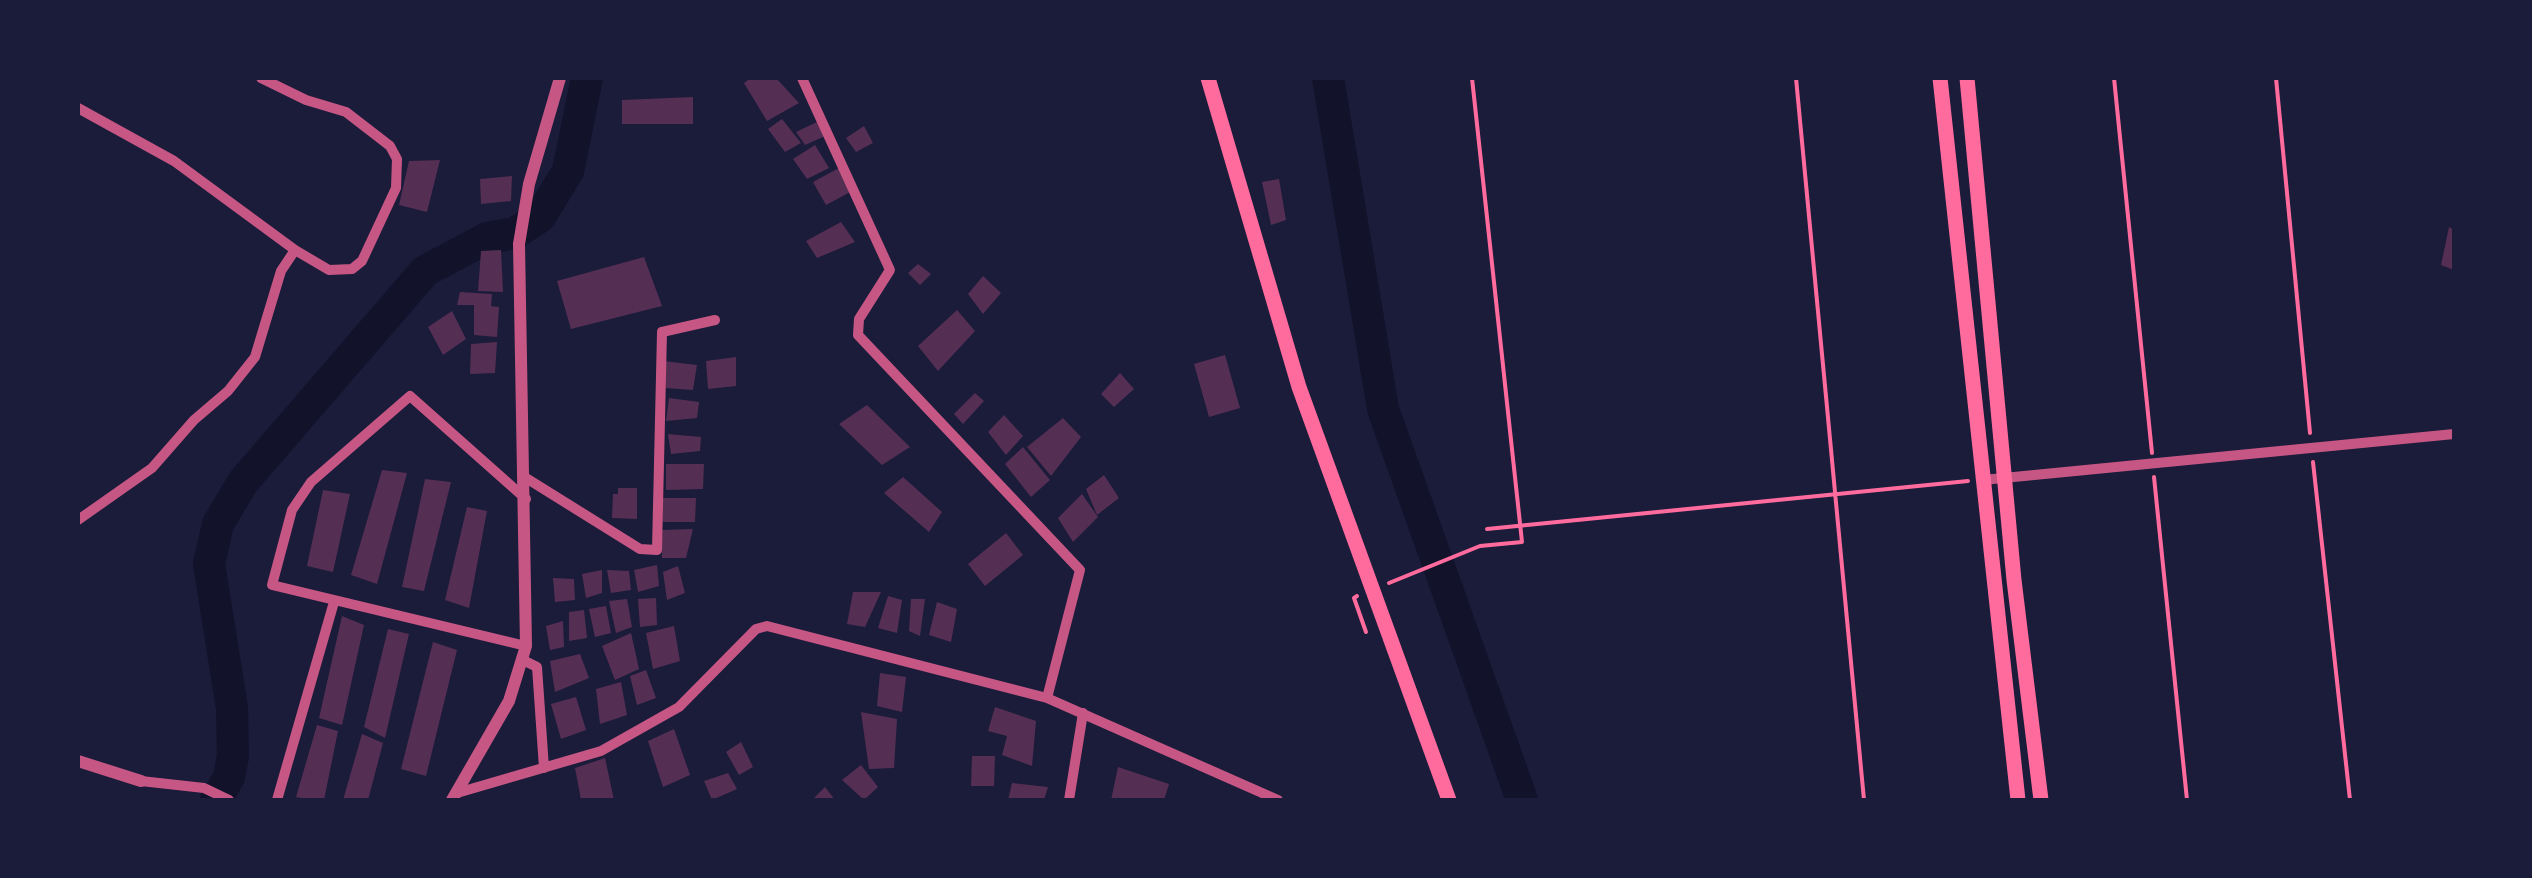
<!DOCTYPE html>
<html>
<head>
<meta charset="utf-8">
<style>
  body { margin:0 }
  #map { position:relative; width:2532px; height:878px; overflow:hidden; background:#1b1b3a; font-family:"IBM Plex Sans",sans-serif }
  canvas { display:block }
  .frame { position:absolute; inset:0; border:80px solid #1b1b3a; pointer-events:none }
</style>
</head>
<body>
<div id="map">
<canvas width="2532" height="878"></canvas>
<div class="frame"></div>
</div>
<script>
const g = document.querySelector('canvas').getContext('2d');
g.lineJoin = 'round';
const shape = rows => new Path2D(rows.map(r => 'M' + r).join(''));
function stroke(path, color, width, dash) { g.strokeStyle = color; g.lineWidth = width; g.lineCap = dash ? 'butt' : 'round'; g.setLineDash(dash || []); g.stroke(path); }
function fill(path, color) { g.fillStyle = color; g.fill(path, 'evenodd'); }
stroke(shape([
  [1328,78,1383,409,1522,800],
  [216,800,229,777,233,756,232,708,209,564,218,524,243,482,425,271,487,238,515,233,540,217,568,171,587,78]
]), '#12122b', 32);
fill(shape([
  [751,78,776,78,799,103,767,121,744,83],
  [693,97,693,124,622,124,622,100],
  [782,119,801,143,785,152,768,129],
  [819,121,825,136,805,145,796,132],
  [864,126,873,143,856,152,846,138],
  [815,145,829,168,807,179,793,159],
  [440,160,427,212,399,205,409,161],
  [839,168,852,191,826,205,813,182],
  [512,176,511,201,481,204,480,179],
  [1279,179,1286,220,1271,225,1262,182],
  [841,222,855,242,817,258,806,241],
  [2449,227,2454,230,2454,270,2441,265],
  [501,250,503,292,478,291,481,251],
  [644,257,662,306,571,329,557,281],
  [918,264,931,274,920,285,908,273],
  [983,276,1001,293,983,314,968,294],
  [460,292,492,294,491,306,499,307,497,337,474,335,474,305,457,305],
  [957,310,975,331,938,371,918,346],
  [452,311,466,339,443,355,428,327],
  [497,342,495,373,470,374,471,344],
  [1225,355,1240,408,1209,417,1194,364],
  [736,357,736,386,708,389,706,361],
  [663,361,697,365,693,390,666,388],
  [1120,373,1134,389,1114,407,1101,394],
  [975,393,984,401,963,424,954,414],
  [669,398,699,402,697,418,666,421],
  [867,405,910,447,882,465,839,424],
  [1004,415,1023,436,1006,455,988,432],
  [1063,418,1081,437,1051,476,1027,447],
  [668,434,701,437,700,451,671,454],
  [1023,447,1050,480,1031,497,1005,464],
  [666,464,704,464,703,489,666,490],
  [382,470,407,473,377,584,351,575],
  [1104,475,1119,498,1097,515,1086,489],
  [903,477,942,512,929,532,884,493],
  [425,479,451,482,424,591,402,587],
  [618,488,637,488,637,519,612,518,613,494,618,494],
  [323,490,350,494,333,572,307,566],
  [1082,494,1098,517,1073,542,1058,518],
  [662,498,696,498,695,522,663,522],
  [467,507,487,511,469,608,445,600],
  [693,529,686,558,662,558,662,530],
  [1006,533,1023,555,985,586,968,564],
  [657,565,659,586,638,592,634,570],
  [678,566,685,593,667,600,663,572],
  [602,570,602,593,586,598,582,574],
  [607,570,629,571,631,590,611,593],
  [553,578,574,579,575,600,555,602],
  [853,592,881,592,865,627,847,624],
  [888,596,902,600,897,633,878,628],
  [656,598,657,625,640,627,638,599],
  [627,599,632,627,616,633,609,601],
  [911,599,925,599,920,636,909,631],
  [937,602,957,609,951,642,929,635],
  [606,606,611,633,595,637,589,609],
  [584,610,587,638,569,641,569,612],
  [342,616,364,625,342,725,319,718],
  [563,621,564,647,550,650,546,626],
  [674,626,680,661,653,669,646,633],
  [388,629,409,634,385,738,364,727],
  [631,633,639,669,615,680,602,646],
  [433,642,457,650,426,776,401,769],
  [580,654,589,678,555,692,550,661],
  [646,670,656,698,637,705,630,676],
  [880,673,906,677,902,712,877,706],
  [621,682,627,715,600,724,596,689],
  [576,697,586,730,561,739,551,704],
  [995,707,1036,721,1032,766,1002,755,1007,736,988,731],
  [861,712,897,719,894,768,869,769],
  [317,725,338,731,324,800,310,800,296,797],
  [674,729,690,775,663,787,648,741],
  [362,734,383,743,368,800,343,800],
  [741,742,753,767,739,775,726,752],
  [972,756,995,756,994,786,971,786],
  [605,758,614,800,581,800,575,768],
  [861,765,878,787,864,800,842,780],
  [1118,767,1169,784,1164,800,1111,800],
  [728,773,737,789,712,800,704,781],
  [1012,783,1048,787,1044,800,1008,800],
  [825,787,835,800,812,800]
]), '#542f53');
stroke(shape([
  [1796,78,1864,800],
  [2114,78,2152,453],
  [2276,78,2310,433],
  [2313,462,2350,800],
  [2154,477,2187,800],
  [1487,529,1968,481],
  [1389,583,1480,546,1522,542,1472,78],
  [1357,596,1354,598,1366,632]
]), '#ff6b9d', 4);
stroke(shape([
  [802,78,890,270,859,319,858,335,1080,570,1047,698],
  [78,108,174,161,295,250,329,270,352,269,362,261,396,188,397,159,390,146,346,112,306,100,261,78],
  [526,478,640,549,657,550,662,332,715,320],
  [1983,480,2454,434],
  [78,520,152,468,194,420,228,391,255,357,281,271,295,250],
  [526,646,272,585,292,510,311,482,410,396,526,499],
  [523,660,537,667,544,768],
  [141,781,204,788,229,800],
  [457,793,601,751,679,707,756,629,767,626,1047,698,1278,800],
  [277,800,334,602],
  [1069,800,1083,713]
]), '#c65784', 10);
stroke(shape([
  [78,761,141,781],
  [452,800,509,701,526,646,519,244,529,184,560,78]
]), '#c65784', 12);
stroke(shape([
  [1208,78,1299,387,1449,800],
  [1940,78,2018,800],
  [1967,78,2014,580,2041,800]
]), '#ff6b9d', 15);
</script>
</body>
</html>
